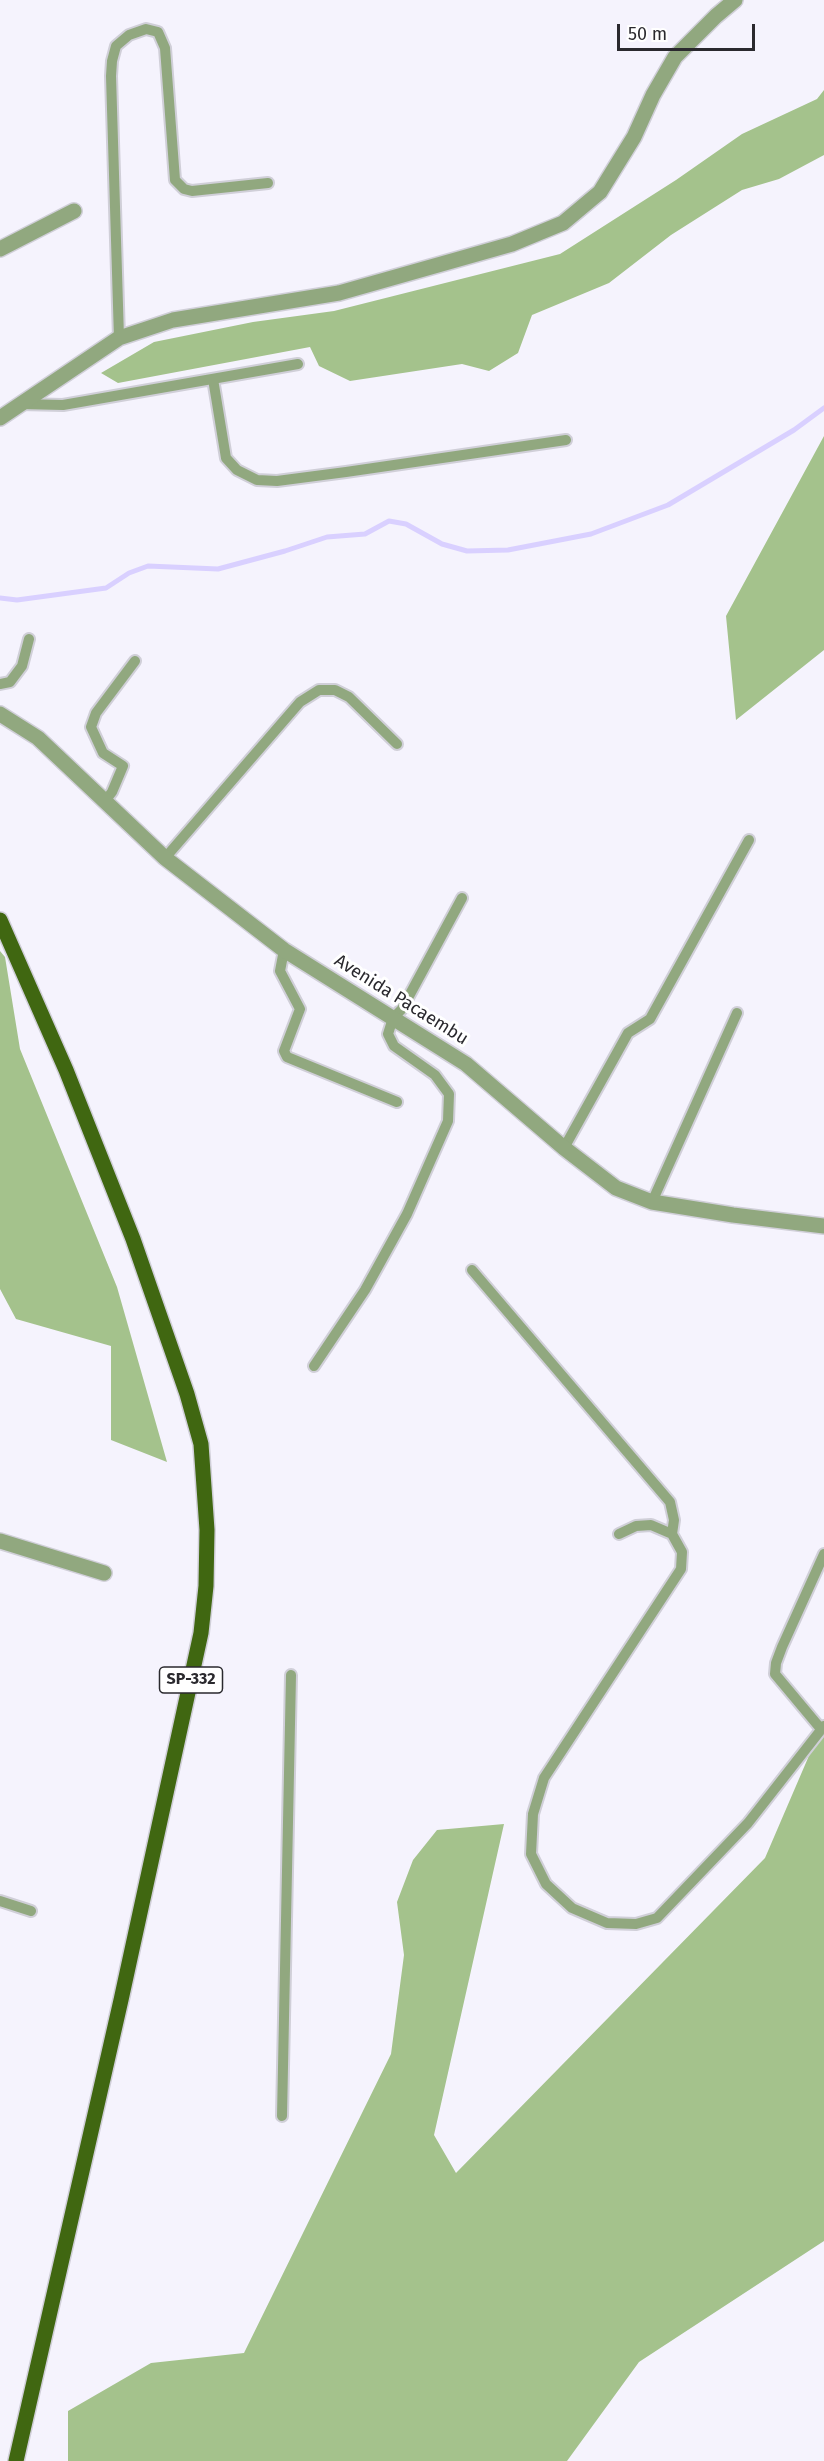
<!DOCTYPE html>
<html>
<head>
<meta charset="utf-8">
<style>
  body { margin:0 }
  #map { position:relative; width:824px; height:2461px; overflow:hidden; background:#f5f3fd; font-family:"Fira Sans",sans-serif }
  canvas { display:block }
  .scale { position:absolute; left:617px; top:24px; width:138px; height:27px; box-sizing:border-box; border:3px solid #2a292e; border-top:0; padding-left:8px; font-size:18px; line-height:21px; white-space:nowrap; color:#2a292e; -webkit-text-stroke:4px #fff; paint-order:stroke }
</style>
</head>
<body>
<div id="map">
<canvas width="824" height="2461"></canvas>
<div class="scale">50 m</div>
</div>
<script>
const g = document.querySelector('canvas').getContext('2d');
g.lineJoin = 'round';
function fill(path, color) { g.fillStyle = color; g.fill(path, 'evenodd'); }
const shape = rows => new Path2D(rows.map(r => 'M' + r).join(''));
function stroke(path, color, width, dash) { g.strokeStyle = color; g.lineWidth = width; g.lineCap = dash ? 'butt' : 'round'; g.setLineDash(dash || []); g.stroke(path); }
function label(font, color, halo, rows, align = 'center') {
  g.font = font + ' "Fira Sans",sans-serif'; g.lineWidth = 6; g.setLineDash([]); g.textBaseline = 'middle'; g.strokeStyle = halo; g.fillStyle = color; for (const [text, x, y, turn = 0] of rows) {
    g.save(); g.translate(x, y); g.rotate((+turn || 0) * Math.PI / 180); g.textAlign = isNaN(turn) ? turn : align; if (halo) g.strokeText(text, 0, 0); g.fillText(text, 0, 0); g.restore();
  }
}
fill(shape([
  [824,90,824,155,779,179,742,190,671,235,609,283,532,315,518,353,489,371,462,364,350,381,319,366,310,347,118,383,101,373,154,342,253,322,334,311,560,254,676,180,742,134,817,99],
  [824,436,824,650,736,720,726,616],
  [0,951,5,957,20,1049,117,1287,167,1462,111,1440,111,1346,16,1319,0,1289],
  [824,1733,824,2241,639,2362,567,2461,68,2461,68,2411,151,2363,244,2353,391,2054,404,1955,397,1902,413,1860,437,1830,504,1824,434,2135,456,2173,765,1858,817,1737]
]), '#a4c28c');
stroke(shape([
  [0,598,17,600,106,588,129,573,148,566,218,569,285,551,327,537,365,534,389,521,406,524,442,544,467,551,508,550,591,534,668,505,794,430,824,408]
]), '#d9d0ff', 5);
const service = shape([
  [119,338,111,76,112,61,116,46,129,35,146,29,158,32,165,48,175,180,184,189,192,191,268,183],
  [213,379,226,458,237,470,257,480,277,481,346,472,566,440],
  [20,404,63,405,298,364],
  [0,684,10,682,22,666,29,639],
  [105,801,112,792,123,766,103,753,91,727,96,713,135,661],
  [165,858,300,702,319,690,335,690,349,697,397,744],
  [284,950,280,971,300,1009,284,1051,287,1057,397,1102],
  [564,1148,628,1033,650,1019,749,840],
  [652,1202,737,1013],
  [472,1270,670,1502,674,1520,672,1534],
  [314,1366,365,1290,407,1214,448,1121,449,1094,435,1075,394,1046,388,1034,393,1018,402,1009,462,898],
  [619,1534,636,1526,651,1525,672,1534,682,1552,681,1569,544,1778,533,1814,531,1854,546,1884,572,1908,607,1923,636,1924,657,1918,748,1823,824,1726],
  [821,1729,775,1674,776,1663,782,1647,824,1554],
  [0,1901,31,1911],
  [282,2116,291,1675]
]);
const minor = shape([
  [0,249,74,211],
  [0,418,119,338,173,320,339,293,512,244,563,223,600,192,634,137,653,95,675,57,716,16,735,0],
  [0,1541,104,1573]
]);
const tertiary = shape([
  [0,714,38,738,165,858,284,950,466,1064,564,1148,616,1188,652,1202,733,1215,824,1226]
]);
const primary = shape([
  [0,920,66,1070,133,1239,187,1394,201,1444,207,1530,206,1586,201,1633,121,2000,16,2461]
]);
stroke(service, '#d0cfd8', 14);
stroke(minor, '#d0cfd8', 18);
stroke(tertiary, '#d0cfd8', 18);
stroke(primary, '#d0cfd8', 18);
stroke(service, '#91a87f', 10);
stroke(minor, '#91a87f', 15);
stroke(tertiary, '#91a87f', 15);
stroke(primary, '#406711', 15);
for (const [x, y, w] of [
  [191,1680,63]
]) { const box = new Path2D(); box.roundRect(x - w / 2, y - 13, w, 26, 4.5); g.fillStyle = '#fff'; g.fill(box); stroke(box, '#2a292e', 1.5); }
label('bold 16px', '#2a292e', null, [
  ["SP-332",191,1680]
]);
label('18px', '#2a292e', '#fff', [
  ["Avenida Pacaembu",401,1000,32]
]);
</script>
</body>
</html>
